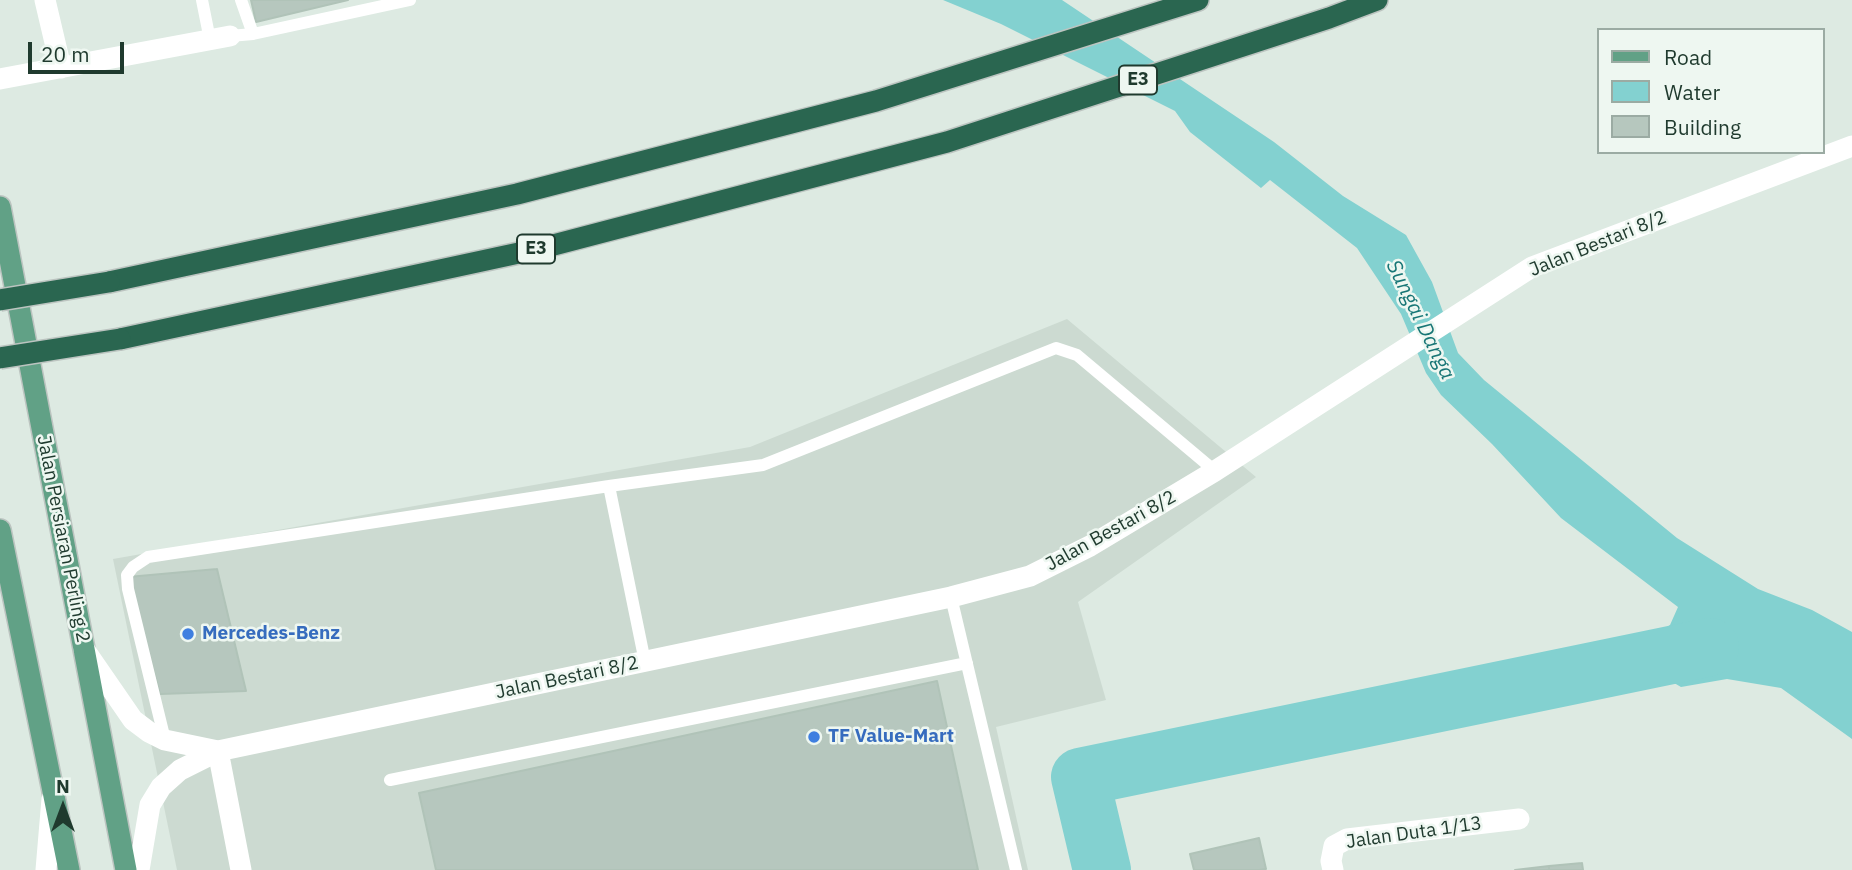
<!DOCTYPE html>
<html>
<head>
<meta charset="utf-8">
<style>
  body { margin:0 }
  #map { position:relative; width:1852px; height:870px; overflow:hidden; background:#ddeae2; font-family:"IBM Plex Sans",sans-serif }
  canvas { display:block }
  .legend { position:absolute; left:1597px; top:28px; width:228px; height:126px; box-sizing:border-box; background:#eef7f1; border:2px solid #9baba3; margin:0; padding:9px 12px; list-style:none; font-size:21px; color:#1f3a2e }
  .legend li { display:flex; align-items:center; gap:14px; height:35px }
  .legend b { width:35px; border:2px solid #9baba3 }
  .north { position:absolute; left:28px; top:772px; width:70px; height:70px; -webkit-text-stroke:5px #eef7f1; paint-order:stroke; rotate:0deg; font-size:19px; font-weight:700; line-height:28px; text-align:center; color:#1f3a2e }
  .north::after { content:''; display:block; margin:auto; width:24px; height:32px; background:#1f3a2e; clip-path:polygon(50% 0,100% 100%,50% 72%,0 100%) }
  .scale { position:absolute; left:28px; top:42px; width:96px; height:32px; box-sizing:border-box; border:4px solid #1f3a2e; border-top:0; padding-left:9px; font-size:21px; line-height:24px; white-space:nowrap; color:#1f3a2e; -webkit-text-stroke:5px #eef7f1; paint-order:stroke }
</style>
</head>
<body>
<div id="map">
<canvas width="1852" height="870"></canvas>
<ul class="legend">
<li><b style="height:9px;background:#61a186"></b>Road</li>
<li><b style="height:19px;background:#83d1d0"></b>Water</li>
<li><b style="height:19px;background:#b6c7be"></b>Building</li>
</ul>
<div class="north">N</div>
<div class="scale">20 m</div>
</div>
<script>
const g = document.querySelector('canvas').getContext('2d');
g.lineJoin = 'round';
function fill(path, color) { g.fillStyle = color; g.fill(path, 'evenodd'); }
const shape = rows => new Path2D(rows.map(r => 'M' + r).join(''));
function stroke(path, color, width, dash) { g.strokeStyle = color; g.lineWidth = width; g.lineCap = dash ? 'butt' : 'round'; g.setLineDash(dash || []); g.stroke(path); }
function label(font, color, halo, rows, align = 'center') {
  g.font = font + ' "IBM Plex Sans",sans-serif'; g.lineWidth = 5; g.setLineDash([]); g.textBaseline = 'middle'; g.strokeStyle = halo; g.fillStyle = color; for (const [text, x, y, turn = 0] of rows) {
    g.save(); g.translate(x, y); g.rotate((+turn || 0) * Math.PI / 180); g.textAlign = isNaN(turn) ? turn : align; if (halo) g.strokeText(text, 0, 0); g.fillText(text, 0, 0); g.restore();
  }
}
fill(shape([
  [1067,319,1256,477,1078,602,1106,700,996,727,1028,870,177,870,113,559,750,447]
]), '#ccdad1');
fill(shape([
  [943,0,1062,0,1274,142,1343,196,1406,235,1432,282,1458,353,1484,380,1677,538,1758,589,1812,610,1852,632,1852,739,1781,688,1727,679,1681,687,1657,673,1640,674,1633,664,1634,647,1670,625,1678,607,1561,518,1492,444,1441,395,1426,373,1401,314,1357,248,1270,180,1261,188,1190,132,1175,111,1001,24]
]), '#83d1d0');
stroke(shape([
  [1102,870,1080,777,1710,647]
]), '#83d1d0', 58);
const building = shape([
  [251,0,348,0,256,22,251,0],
  [217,569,246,691,160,694,128,577,217,569],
  [937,681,978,870,436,870,419,793,937,681],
  [1259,838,1266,869,1259,870,1194,870,1190,854,1259,838],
  [1582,863,1583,870,1549,870,1549,866,1582,863],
  [1549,866,1549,870,1515,870,1549,866]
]);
fill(building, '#b6c7be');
stroke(building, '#b0c3b8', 2);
const primary = shape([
  [0,207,126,870],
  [0,530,69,870]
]);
const motorway = shape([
  [109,282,517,194,876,101,1198,0],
  [120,339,542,248,947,142,1329,18,1377,0]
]);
stroke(primary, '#bcc4c0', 24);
stroke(motorway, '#bcc4c0', 24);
stroke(shape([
  [202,0,210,40],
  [241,0,253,34],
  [230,36,253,34,410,0],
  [609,486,645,662],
  [951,597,1016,870],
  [165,740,128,589,127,575,133,567,148,557,609,486,763,465,1056,348,1077,355,1215,471],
  [390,780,967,663]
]), '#fff', 12);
stroke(shape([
  [45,0,61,68],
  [0,79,230,36],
  [84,649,133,720,149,732,165,740,218,751],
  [218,751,241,870],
  [139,870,150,805,161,787,180,770,218,751,951,597,1030,576,1090,546,1215,471,1532,267,1852,146],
  [1333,870,1331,861,1334,846,1347,839,1519,819]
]), '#fff', 21);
stroke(shape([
  [46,870,52,799]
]), '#fff', 21);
stroke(primary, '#61a186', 21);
stroke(motorway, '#2a6650', 21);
const motorwayBridge = shape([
  [0,300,109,282],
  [0,358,120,339]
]);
stroke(motorwayBridge, '#bcc4c0', 24, []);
stroke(motorwayBridge, '#2a6650', 21);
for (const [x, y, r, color] of [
  [188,634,7,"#3f7fe0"],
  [814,737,7,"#3f7fe0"]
]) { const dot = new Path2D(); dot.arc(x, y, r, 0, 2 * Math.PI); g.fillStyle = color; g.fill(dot); stroke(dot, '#eef7f1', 2.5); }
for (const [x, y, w] of [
  [1138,80,38],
  [536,249,38]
]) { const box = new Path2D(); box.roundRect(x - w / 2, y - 14.5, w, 29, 5); g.fillStyle = '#eef7f1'; g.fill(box); stroke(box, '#1f3a2e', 2); }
label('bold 18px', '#1f3a2e', null, [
  ["E3",1138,80],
  ["E3",536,249]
]);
label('19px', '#1f3a2e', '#eef7f1', [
  ["Jalan Bestari 8/2",1598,244,-22],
  ["Jalan Bestari 8/2",1111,531,-29],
  ["Jalan Persiaran Perling 2",63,539,79],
  ["Jalan Bestari 8/2",567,678,-12],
  ["Jalan Duta 1/13",1414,833,-8]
]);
label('bold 19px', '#366cbe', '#eef7f1', [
  ["Mercedes-Benz",202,634],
  ["TF Value-Mart",828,737]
], 'left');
label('italic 21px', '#187676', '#eef7f1', [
  ["Sungai Danga",1420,320,64]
]);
</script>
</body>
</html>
